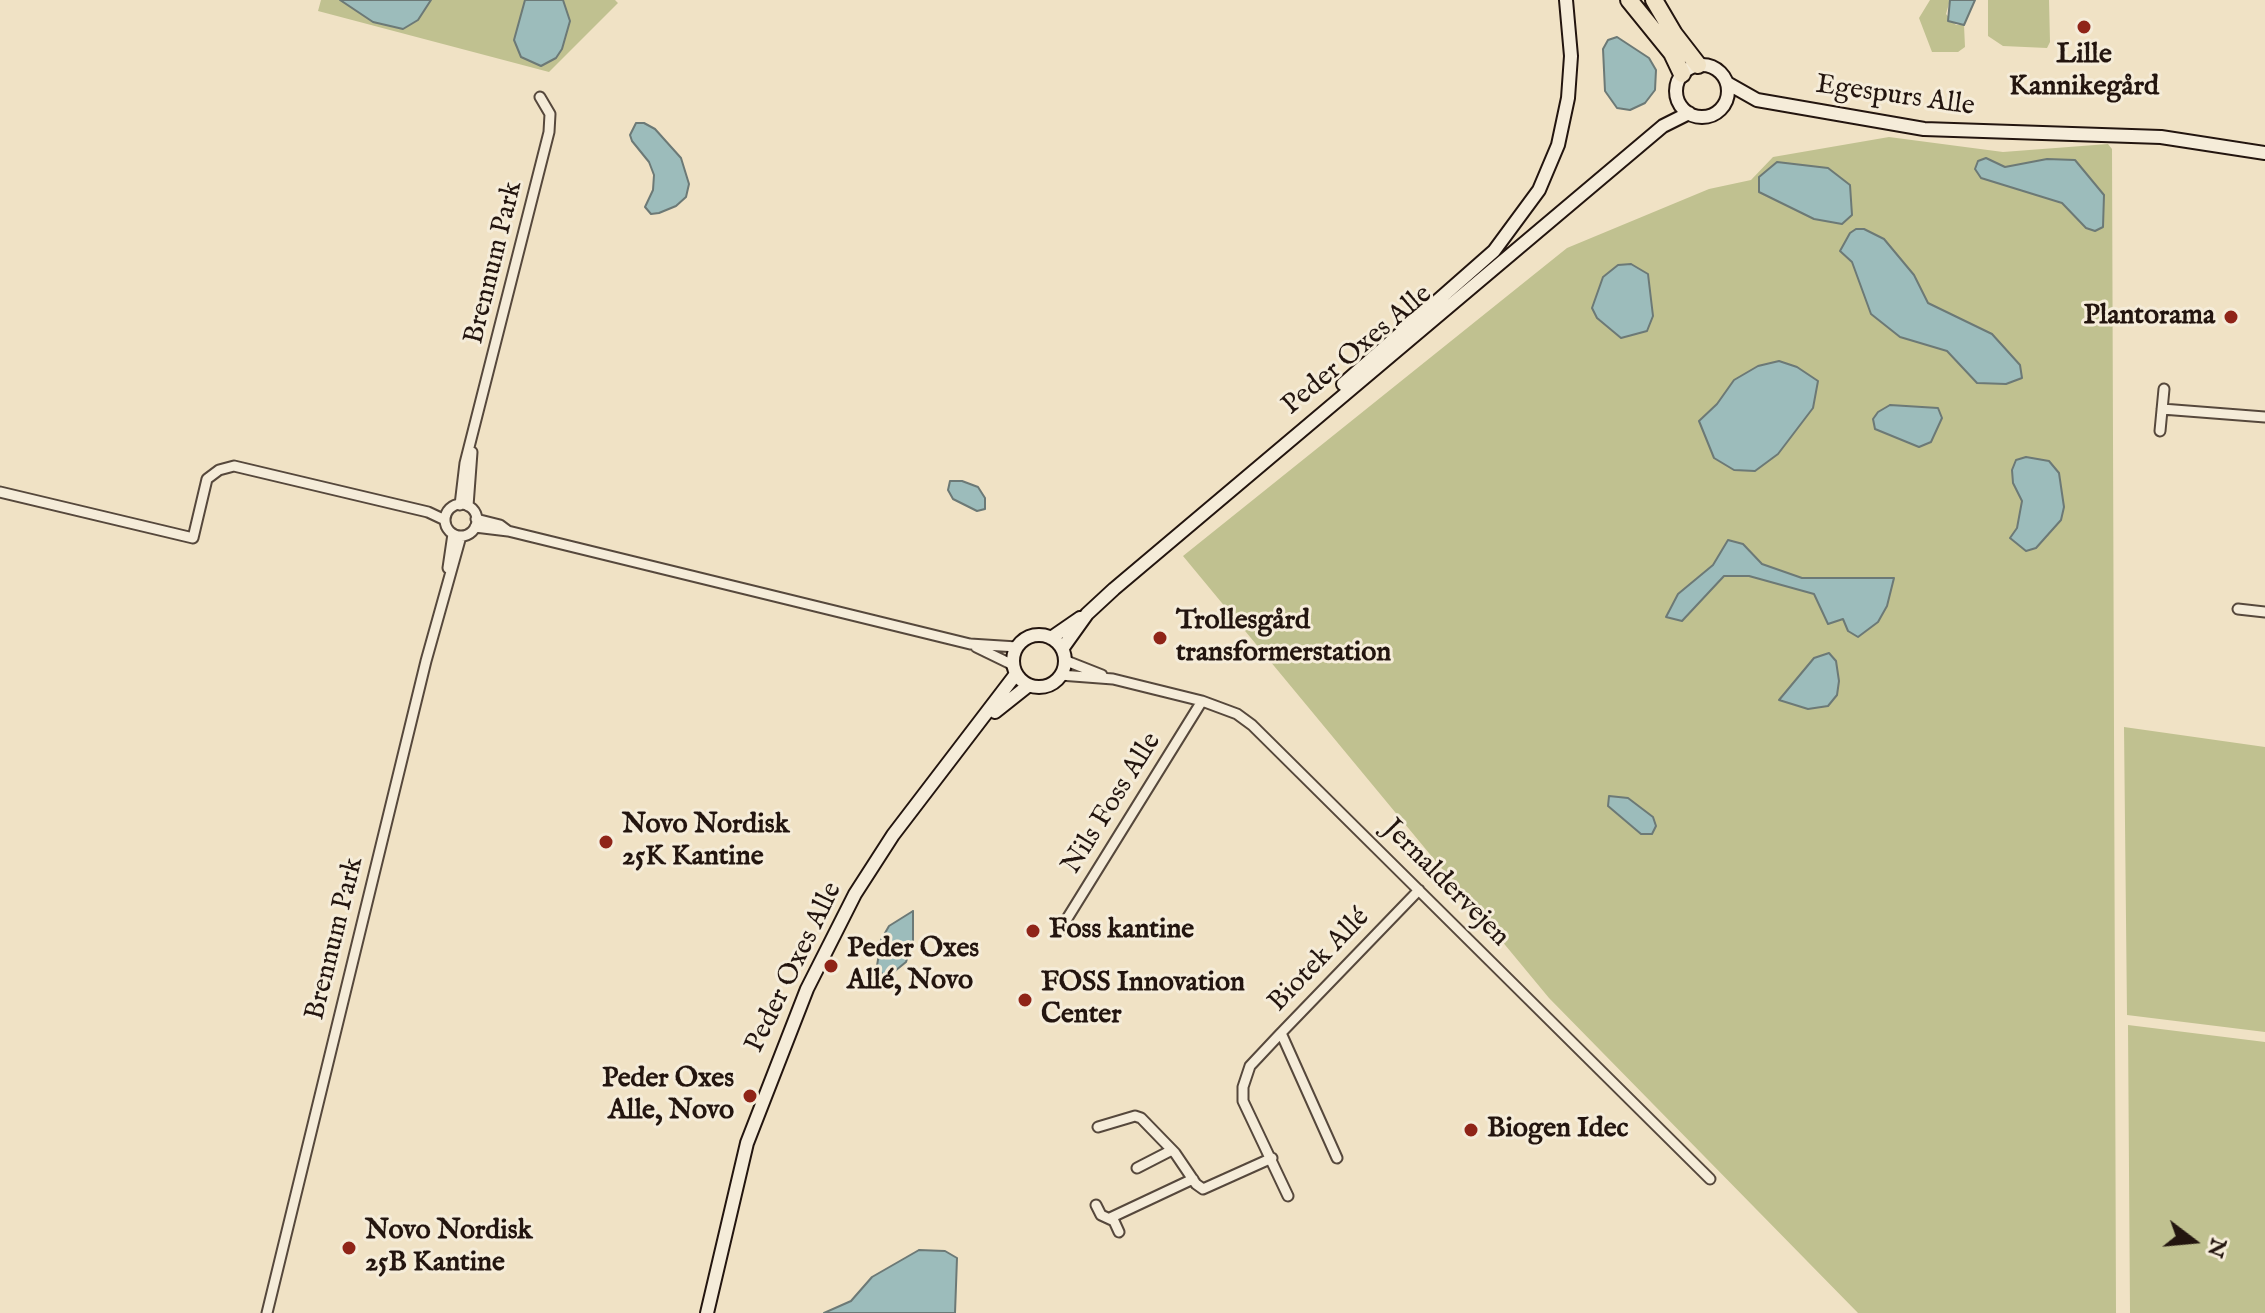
<!DOCTYPE html>
<html>
<head>
<meta charset="utf-8">
<style>
  body { margin:0 }
  #map { position:relative; width:2265px; height:1313px; overflow:hidden; background:#f0e2c5; font-family:"IM FELL English",serif }
  canvas { display:block }
  .north { position:absolute; left:2153px; top:1201px; width:80px; height:80px; -webkit-text-stroke:6px #f5ecd9; paint-order:stroke; rotate:106deg; font-size:22px; font-weight:700; line-height:32px; text-align:center; color:#23150f }
  .north::after { content:''; display:block; margin:auto; width:28px; height:36px; background:#23150f; clip-path:polygon(50% 0,100% 100%,50% 72%,0 100%) }
</style>
</head>
<body>
<div id="map">
<canvas width="2265" height="1313"></canvas>
<div class="north">N</div>
</div>
<script>
const g = document.querySelector('canvas').getContext('2d');
g.lineJoin = 'round';
function fill(path, color) { g.fillStyle = color; g.fill(path, 'evenodd'); }
const shape = rows => new Path2D(rows.map(r => 'M' + r).join(''));
function stroke(path, color, width, dash) { g.strokeStyle = color; g.lineWidth = width; g.lineCap = dash ? 'butt' : 'round'; g.setLineDash(dash || []); g.stroke(path); }
function label(font, color, halo, rows, align = 'center') {
  g.font = font + ' "IM FELL English",serif'; g.lineWidth = 6; g.setLineDash([]); g.textBaseline = 'middle'; g.strokeStyle = halo; g.fillStyle = color; for (const [text, x, y, turn = 0] of rows) {
    g.save(); g.translate(x, y); g.rotate((+turn || 0) * Math.PI / 180); g.textAlign = isNaN(turn) ? turn : align; if (halo) g.strokeText(text, 0, 0); g.fillText(text, 0, 0); g.restore();
  }
}
fill(shape([
  [321,0,615,0,618,3,549,72,318,11],
  [1930,0,1950,0,1946,14,1956,25,1964,25,1965,47,1958,52,1932,52,1919,18],
  [1988,0,2049,0,2050,42,2047,48,2003,46,1988,36],
  [1889,137,2003,152,2108,144,2112,149,2116,1313,1858,1313,1549,998,1183,556,1567,248,1709,189,1751,180,1773,157],
  [2124,727,2265,747,2265,1032,2127,1015],
  [2128,1025,2265,1042,2265,1313,2130,1313]
]), '#c0c190');
const water = shape([
  [340,0,431,0,418,20,403,29,373,22,340,0],
  [525,0,563,0,570,21,562,49,556,58,541,66,521,57,514,40,525,0],
  [1950,0,1975,0,1964,25,1948,21,1950,0],
  [1617,37,1649,58,1656,70,1655,90,1645,103,1630,110,1617,108,1605,91,1603,49,1608,40,1617,37],
  [636,123,644,123,655,129,681,158,689,184,686,197,676,206,659,213,651,214,645,207,653,190,654,175,649,162,632,141,630,135,636,123],
  [1986,158,2005,167,2047,159,2075,160,2104,195,2103,227,2095,231,2086,228,2062,203,1981,178,1975,169,1978,161,1986,158],
  [1777,162,1828,168,1850,185,1852,215,1842,224,1814,219,1759,192,1759,177,1777,162],
  [1856,229,1864,229,1884,239,1914,275,1928,303,1992,334,2020,365,2022,378,2006,384,1977,383,1947,351,1900,337,1871,314,1852,262,1840,251,1850,233,1856,229],
  [1631,264,1648,274,1653,316,1647,331,1621,338,1597,318,1592,308,1603,277,1618,265,1631,264],
  [1779,361,1797,367,1818,381,1813,408,1778,454,1755,471,1734,470,1714,458,1699,421,1717,404,1734,380,1758,366,1779,361],
  [1890,405,1938,408,1942,418,1931,442,1919,447,1875,429,1873,419,1878,412,1890,405],
  [2026,457,2049,461,2059,473,2064,507,2061,520,2036,548,2026,551,2010,538,2017,528,2022,501,2013,483,2012,470,2016,460,2026,457],
  [950,481,962,481,978,487,985,498,985,509,977,511,953,499,948,490,950,481],
  [1728,540,1743,544,1762,564,1802,578,1894,578,1887,606,1878,622,1858,637,1848,631,1843,619,1828,624,1814,594,1749,576,1724,576,1682,621,1666,617,1678,594,1713,565,1728,540],
  [1829,653,1836,661,1839,681,1837,695,1828,706,1808,709,1779,700,1814,658,1829,653],
  [1609,796,1628,798,1653,817,1656,826,1652,834,1641,834,1608,806,1609,796],
  [913,911,913,941,906,962,890,975,883,975,877,966,881,940,889,926,913,911],
  [919,1250,945,1251,957,1258,955,1313,824,1313,851,1301,872,1277,919,1250]
]);
fill(water, '#9cbcbb');
stroke(water, '#6c7976', 2);
const street = shape([
  [2162,409,2265,417],
  [2160,431,2164,389],
  [0,492,193,538,207,479,219,470,234,466,428,512,445,520],
  '445 520a16 16 0 1 1 32 0a16 16 0 1 1-32 0Z',
  [460,505,465,463,549,132,550,114,540,97],
  [468,506,472,452],
  [476,519,500,525,508,531],
  [475,527,508,531,970,644,1017,647],
  [448,568,453,534],
  [2238,609,2265,612],
  [976,647,1013,665],
  [1064,660,1102,675],
  [1060,675,1113,679,1202,701,1237,714,1252,725,1710,1179],
  [1060,930,1202,701],
  [1281,1033,1250,1066,1243,1087,1243,1101,1288,1196],
  [1098,1127,1135,1116,1141,1118,1175,1153,1196,1184,1203,1189,1272,1158],
  [1337,1158,1281,1033,1419,890],
  [1137,1168,1172,1150],
  [1096,1205,1101,1215,1114,1221,1119,1232],
  [1110,1218,1193,1179],
  [267,1313,426,661,461,536]
]);
const secondary = shape([
  '1676 91a26 26 0 1 1 52 0a26 26 0 1 1-52 0Z',
  [1727,83,1757,100,1924,129,2161,137,2265,153],
  [1343,384,1494,251,1539,190,1558,145,1568,98,1571,56,1566,0],
  '1013 661a26 26 0 1 1 52 0a26 26 0 1 1-52 0Z',
  [1051,638,1080,618],
  [1062,649,1087,614,1114,589,1663,126,1689,113],
  [995,712,1029,685],
  [707,1313,747,1143,807,989,855,894,893,835,1016,674]
]);
const highway = shape([
  [1629,0,1672,53,1682,74],
  [1654,0,1674,34,1698,65]
]);
stroke(street, '#56483c', 13);
stroke(secondary, '#23150f', 16);
stroke(highway, '#23150f', 20);
stroke(street, '#f5ecd9', 9);
stroke(secondary, '#f5ecd9', 12);
stroke(highway, '#f0e2c5', 16);
for (const [x, y, r, color] of [
  [2084,27,8,"#8f2418"],
  [2231,317,8,"#8f2418"],
  [1160,638,8,"#8f2418"],
  [606,842,8,"#8f2418"],
  [1033,931,8,"#8f2418"],
  [831,966,8,"#8f2418"],
  [1025,1000,8,"#8f2418"],
  [750,1096,8,"#8f2418"],
  [1471,1130,8,"#8f2418"],
  [349,1248,8,"#8f2418"]
]) { const dot = new Path2D(); dot.arc(x, y, r, 0, 2 * Math.PI); g.fillStyle = color; g.fill(dot); stroke(dot, '#f5ecd9', 3); }
label('bold 28px', '#23150f', '#f5ecd9', [
  ["Lille",2084,56,"center"],
  ["Kannikegård",2084,88,"center"],
  ["Plantorama",2215,317,"right"],
  ["Trollesgård",1176,622],
  ["transformerstation",1176,654],
  ["Novo Nordisk",622,826],
  ["25K Kantine",622,858],
  ["Foss kantine",1049,931],
  ["Peder Oxes",847,950],
  ["Allé, Novo",847,982],
  ["FOSS Innovation",1041,984],
  ["Center",1041,1016],
  ["Peder Oxes",734,1080,"right"],
  ["Alle, Novo",734,1112,"right"],
  ["Biogen Idec",1487,1130],
  ["Novo Nordisk",365,1232],
  ["25B Kantine",365,1264]
], 'left');
label('28px', '#23150f', '#f5ecd9', [
  ["Egespurs Alle",1895,97,8],
  ["Brennum Park",495,263,-76],
  ["Peder Oxes Alle",1358,351,-40],
  ["Nils Foss Alle",1113,804,-58],
  ["Jernaldervejen",1445,884,45],
  ["Brennum Park",336,939,-76],
  ["Biotek Allé",1320,961,-46],
  ["Peder Oxes Alle",795,968,-64]
]);
</script>
</body>
</html>
